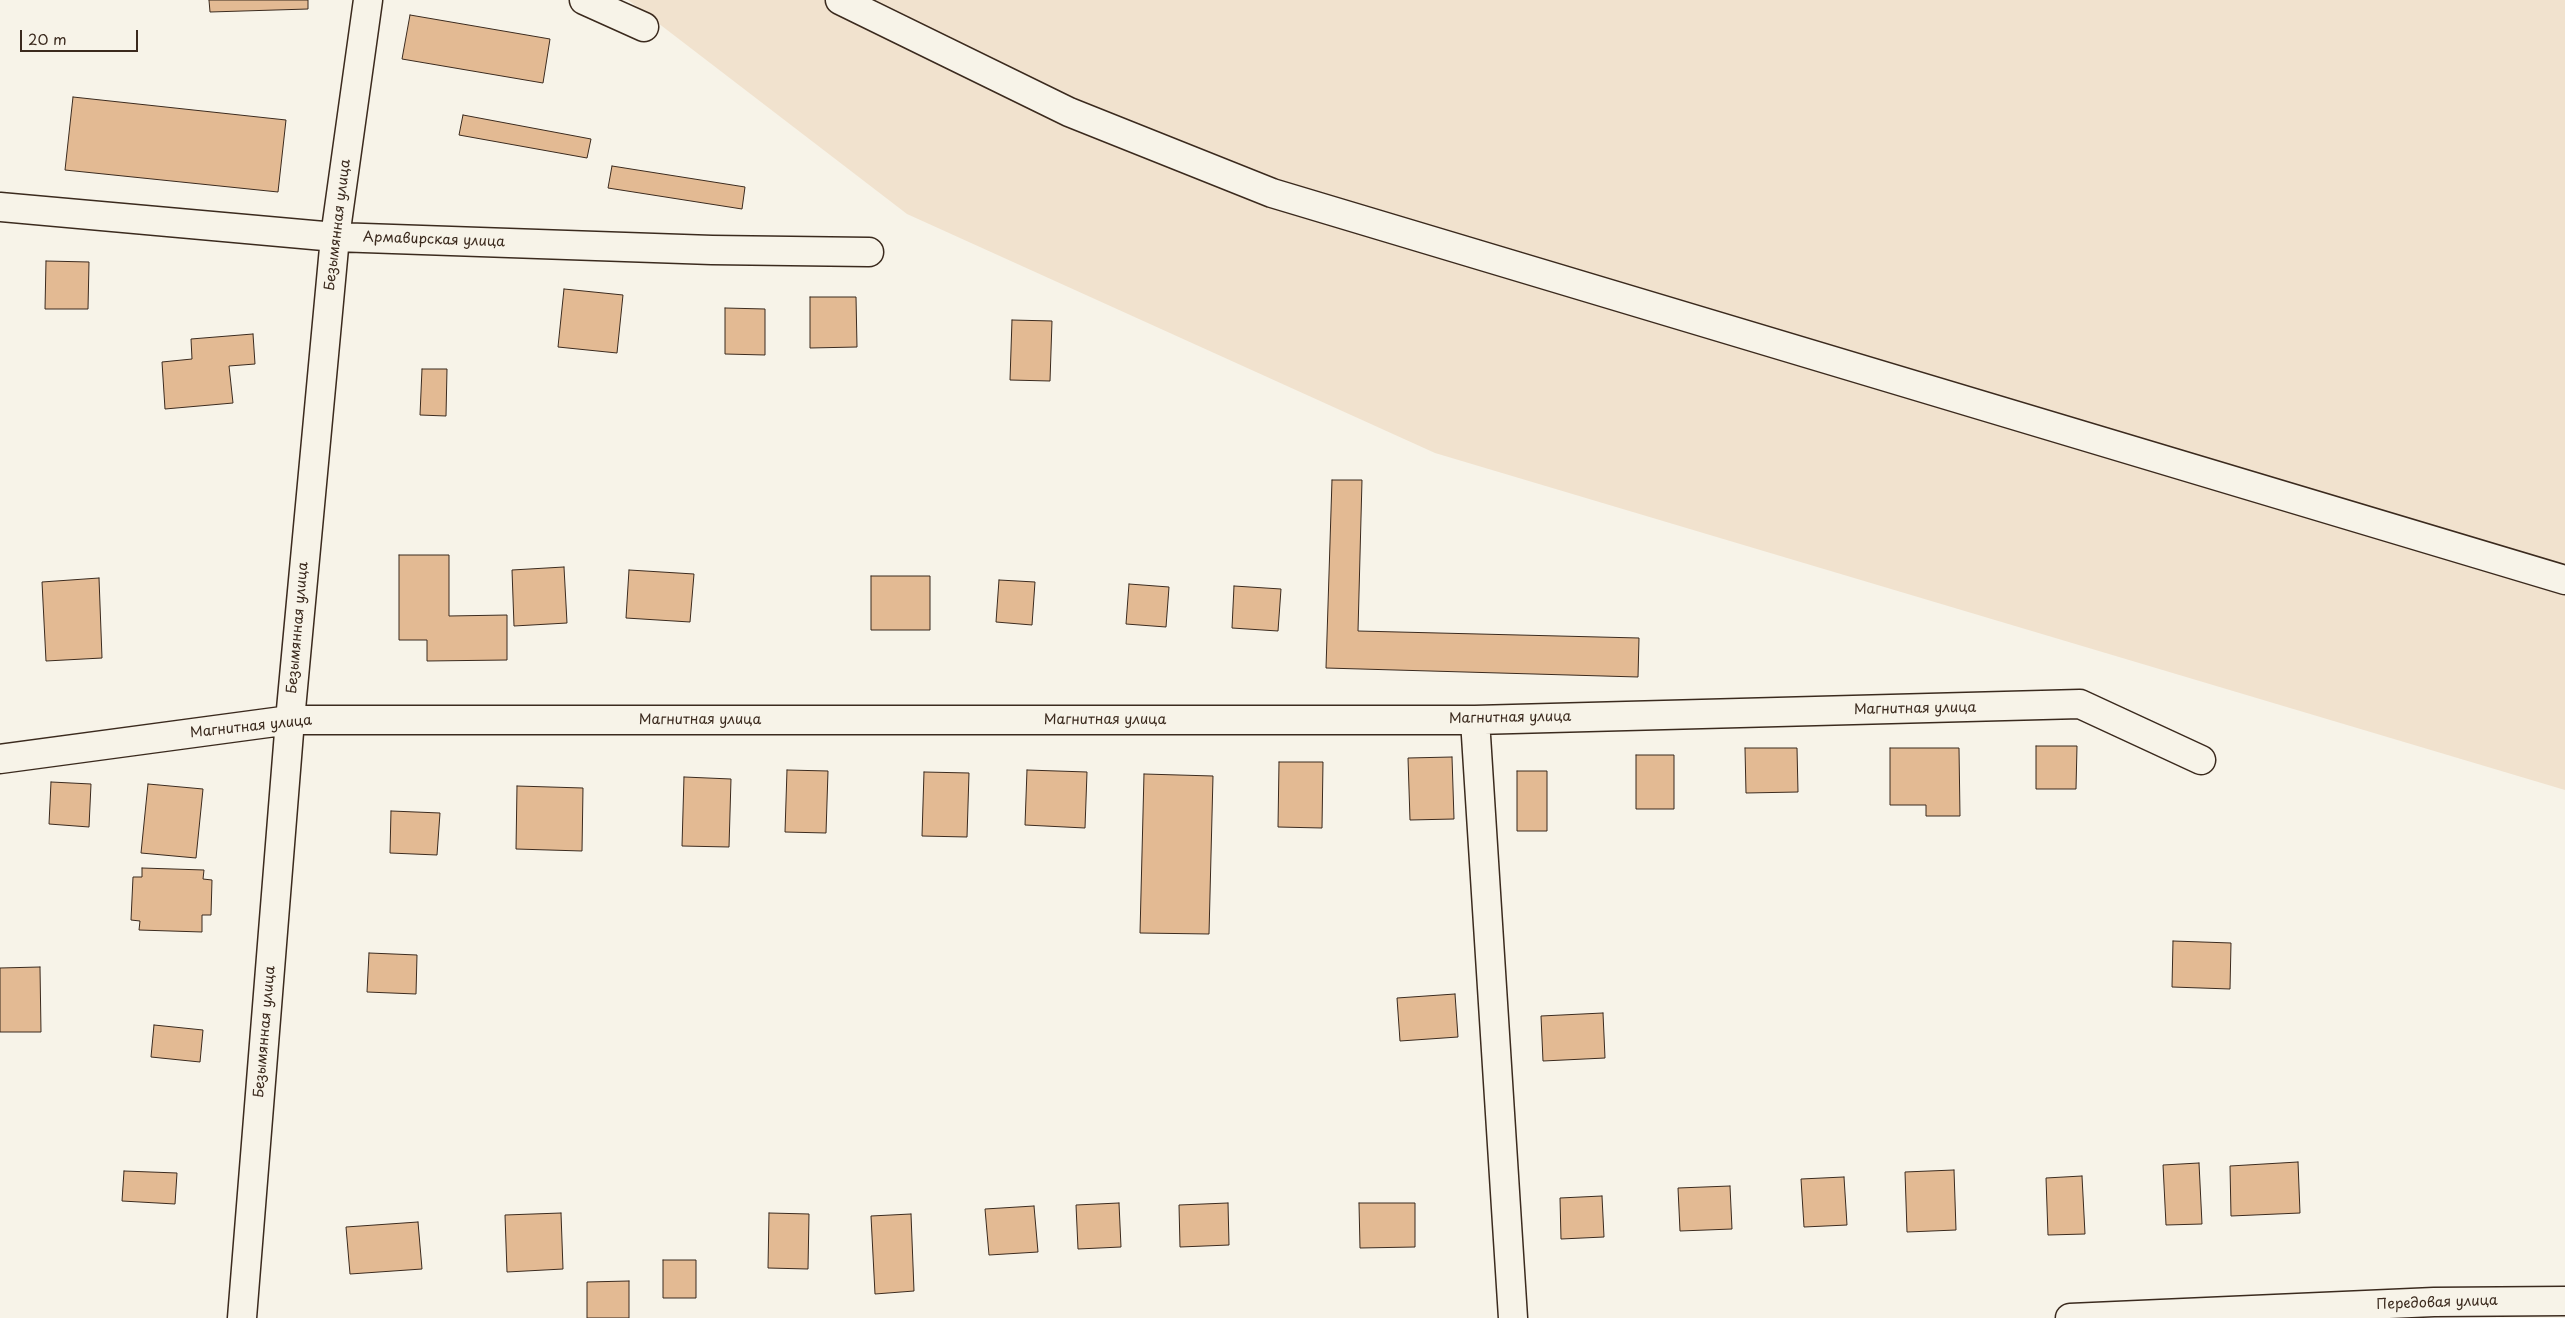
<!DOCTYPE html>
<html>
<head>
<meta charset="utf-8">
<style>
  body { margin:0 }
  #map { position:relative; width:2565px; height:1318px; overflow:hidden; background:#f7f3e8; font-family:"Playpen Sans",sans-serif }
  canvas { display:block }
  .scale { position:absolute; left:20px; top:30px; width:118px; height:22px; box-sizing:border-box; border:2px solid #3b2a1e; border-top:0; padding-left:6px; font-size:15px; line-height:18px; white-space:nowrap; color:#3b2a1e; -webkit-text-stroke:4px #f7f3e8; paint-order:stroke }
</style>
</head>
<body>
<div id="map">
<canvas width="2565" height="1318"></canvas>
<div class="scale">20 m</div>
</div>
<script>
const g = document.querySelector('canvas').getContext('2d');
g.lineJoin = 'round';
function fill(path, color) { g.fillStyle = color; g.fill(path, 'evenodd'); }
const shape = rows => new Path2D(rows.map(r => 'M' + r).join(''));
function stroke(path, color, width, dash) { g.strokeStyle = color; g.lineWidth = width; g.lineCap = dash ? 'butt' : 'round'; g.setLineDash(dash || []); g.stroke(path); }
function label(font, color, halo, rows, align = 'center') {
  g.font = font + ' "Playpen Sans",sans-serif'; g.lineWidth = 4; g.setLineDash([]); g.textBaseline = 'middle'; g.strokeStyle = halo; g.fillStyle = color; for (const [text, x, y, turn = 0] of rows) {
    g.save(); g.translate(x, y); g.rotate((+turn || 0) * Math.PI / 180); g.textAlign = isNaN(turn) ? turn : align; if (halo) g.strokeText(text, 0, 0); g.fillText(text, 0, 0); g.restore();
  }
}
fill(shape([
  [628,0,2565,0,2565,790,1435,453,907,214]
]), '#f1e2ce');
const building = shape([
  [209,0,308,0,308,9,210,12,209,0],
  [410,15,550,39,543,83,402,59,410,15],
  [73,97,286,120,278,192,65,170,73,97],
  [463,115,591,139,587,158,459,135,463,115],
  [612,166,745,187,742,209,608,188,612,166],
  [46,261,89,262,88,309,45,309,46,261],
  [564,289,623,295,617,353,558,347,564,289],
  [810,297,856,297,857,347,810,348,810,297],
  [725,308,765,309,765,355,725,354,725,308],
  [1012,320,1052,321,1050,381,1010,380,1012,320],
  [253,334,255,364,229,366,233,403,165,409,162,362,192,359,191,339,253,334],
  [422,369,447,369,446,416,420,415,422,369],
  [1332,480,1362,480,1358,631,1639,638,1638,677,1326,668,1332,480],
  [399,555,449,555,449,616,507,615,507,660,427,661,427,640,399,640,399,555],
  [564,567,567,623,514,626,512,570,564,567],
  [629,570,694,574,690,622,626,618,629,570],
  [871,576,930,576,930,630,871,630,871,576],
  [99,578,102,658,46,661,42,582,99,578],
  [999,580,1035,582,1032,625,996,622,999,580],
  [1129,584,1169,587,1166,627,1126,624,1129,584],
  [1234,586,1281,589,1278,631,1232,628,1234,586],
  [2036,746,2077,746,2076,789,2036,789,2036,746],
  [1745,748,1797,748,1798,792,1746,793,1745,748],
  [1890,748,1959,748,1960,816,1926,816,1926,805,1890,805,1890,748],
  [1636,755,1674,755,1674,809,1636,809,1636,755],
  [1452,757,1454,819,1410,820,1408,758,1452,757],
  [1279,762,1323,762,1322,828,1278,827,1279,762],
  [787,770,828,771,826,833,785,832,787,770],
  [1027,770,1087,772,1085,828,1025,825,1027,770],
  [1517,771,1547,771,1547,831,1517,831,1517,771],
  [924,772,969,773,967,837,922,836,924,772],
  [1144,774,1213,776,1209,934,1140,933,1144,774],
  [684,777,731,779,729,847,682,846,684,777],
  [51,782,91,784,89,827,49,824,51,782],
  [148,784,203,789,196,858,141,853,148,784],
  [517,786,583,788,582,851,516,849,517,786],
  [391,811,440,813,437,855,390,853,391,811],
  [142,868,204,870,203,879,212,880,211,915,202,915,202,932,139,930,140,921,131,920,133,877,142,877,142,868],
  [2173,941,2231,943,2230,989,2172,987,2173,941],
  [369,953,417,955,416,994,367,992,369,953],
  [40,967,41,1032,0,1032,0,968,40,967],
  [1455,994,1458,1037,1400,1041,1397,998,1455,994],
  [1603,1013,1605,1058,1543,1061,1541,1016,1603,1013],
  [154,1025,203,1030,200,1062,151,1057,154,1025],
  [2298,1162,2300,1213,2231,1216,2230,1166,2298,1162],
  [2199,1163,2202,1224,2166,1225,2163,1165,2199,1163],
  [1954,1170,1956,1230,1907,1232,1905,1172,1954,1170],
  [124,1171,177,1173,175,1204,122,1201,124,1171],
  [2082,1176,2085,1234,2048,1235,2046,1178,2082,1176],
  [1844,1177,1847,1225,1804,1227,1801,1179,1844,1177],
  [1730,1186,1732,1229,1680,1231,1678,1188,1730,1186],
  [1602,1196,1604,1237,1561,1239,1560,1198,1602,1196],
  [1119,1203,1121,1247,1078,1249,1076,1205,1119,1203],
  [1228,1203,1229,1245,1180,1247,1179,1205,1228,1203],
  [1359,1203,1415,1203,1415,1247,1360,1248,1359,1203],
  [1034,1206,1038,1252,989,1255,985,1209,1034,1206],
  [561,1213,563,1269,507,1272,505,1215,561,1213],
  [769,1213,809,1214,808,1269,768,1268,769,1213],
  [911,1214,914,1291,875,1294,871,1216,911,1214],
  [418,1222,422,1269,350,1274,346,1227,418,1222],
  [663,1260,696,1260,696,1298,663,1298,663,1260],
  [629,1281,629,1318,587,1318,587,1282,629,1281]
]);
fill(building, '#e3ba93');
stroke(building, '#3b2a1e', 1);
const minor = shape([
  [584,0,644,27],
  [840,0,1069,112,1272,193,2565,580],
  [0,207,335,237,712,250,869,252],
  [1475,720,1513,1318],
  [0,759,290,720,1475,720,2080,704,2201,760],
  [242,1318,290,720,335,237,368,0],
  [2070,1318,2434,1302,2565,1301]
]);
stroke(minor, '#3b2a1e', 31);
stroke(minor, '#f7f3e8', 28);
label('14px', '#3b2a1e', '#f7f3e8', [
  ["Безымянная улица",338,225,-83],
  ["Армавирская улица",434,240,2],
  ["Безымянная улица",298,628,-85],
  ["Магнитная улица",1915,709,-1],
  ["Магнитная улица",1510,718,-1],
  ["Магнитная улица",700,720],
  ["Магнитная улица",1105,720],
  ["Магнитная улица",251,727,-6],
  ["Безымянная улица",265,1032,-85],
  ["Передовая улица",2437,1303,-2]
]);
</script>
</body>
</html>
